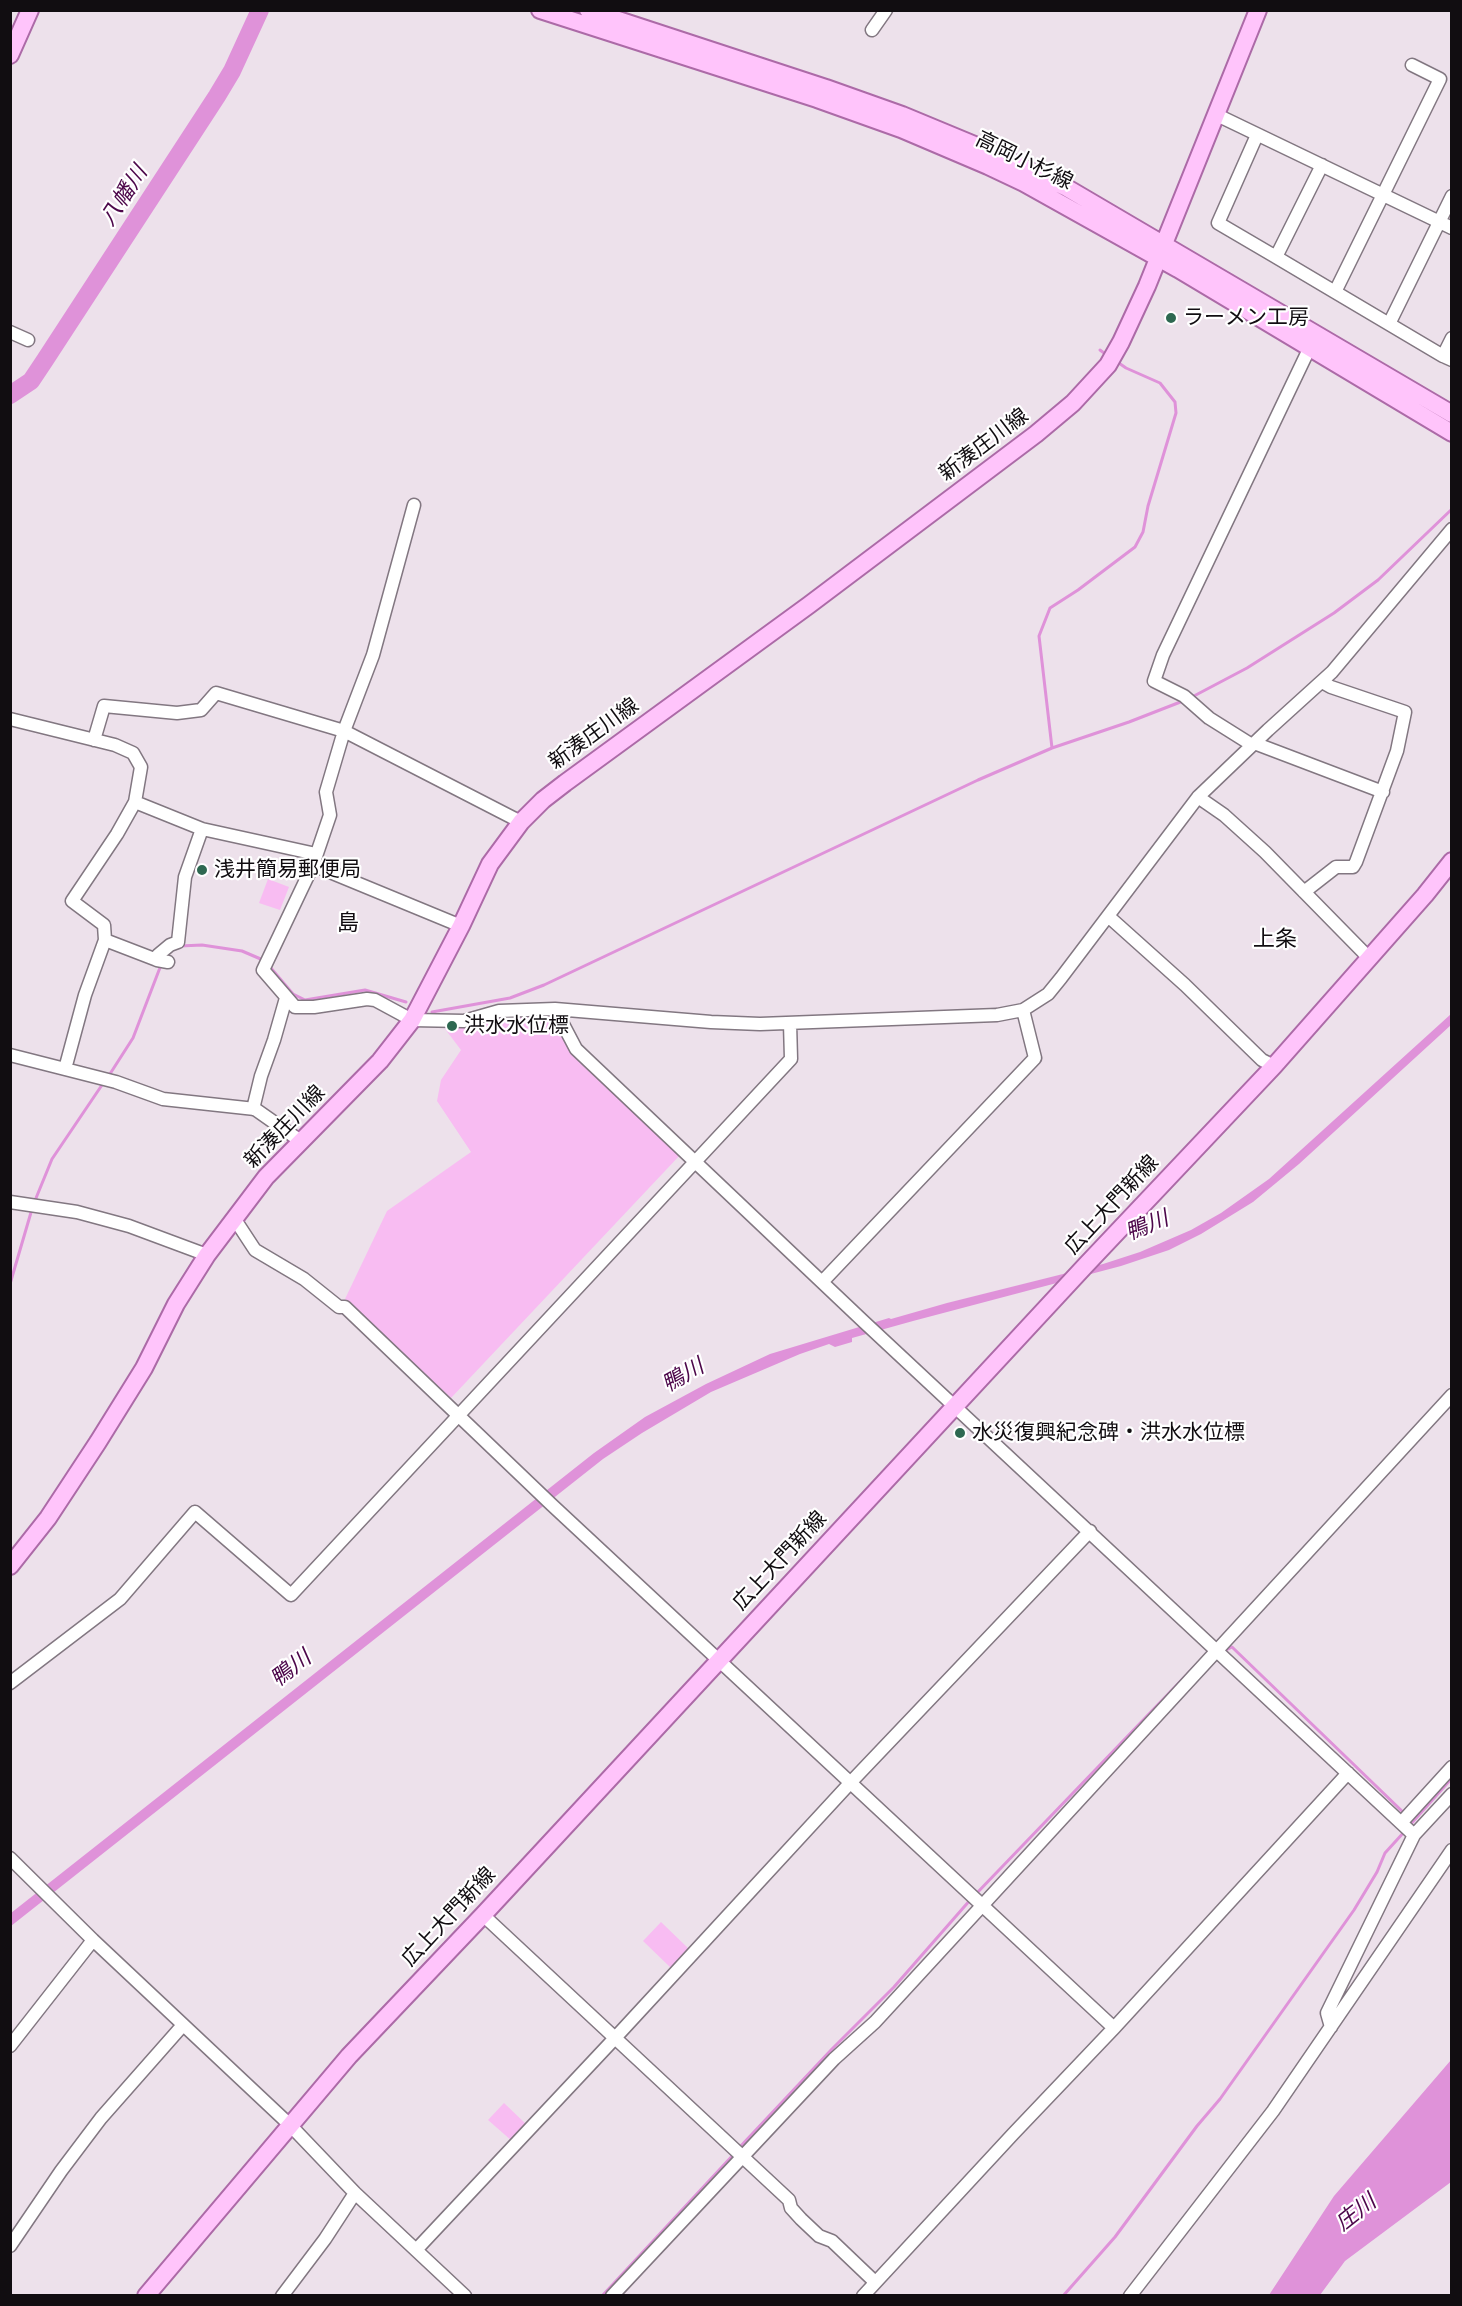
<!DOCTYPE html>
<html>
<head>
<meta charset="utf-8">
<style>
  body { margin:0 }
  #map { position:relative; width:1462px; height:2306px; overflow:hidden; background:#ede1eb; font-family:Figtree,sans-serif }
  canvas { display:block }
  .frame { position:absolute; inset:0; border:12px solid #110d11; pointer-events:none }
</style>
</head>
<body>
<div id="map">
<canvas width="1462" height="2306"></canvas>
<div class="frame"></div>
</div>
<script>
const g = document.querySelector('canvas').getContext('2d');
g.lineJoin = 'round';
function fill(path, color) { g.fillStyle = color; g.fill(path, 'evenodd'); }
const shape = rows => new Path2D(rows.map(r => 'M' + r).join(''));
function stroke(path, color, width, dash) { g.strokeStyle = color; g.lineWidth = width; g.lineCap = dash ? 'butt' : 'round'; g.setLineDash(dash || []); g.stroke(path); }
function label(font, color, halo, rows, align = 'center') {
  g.font = font + ' Figtree,"Noto Sans JP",sans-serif'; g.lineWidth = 4.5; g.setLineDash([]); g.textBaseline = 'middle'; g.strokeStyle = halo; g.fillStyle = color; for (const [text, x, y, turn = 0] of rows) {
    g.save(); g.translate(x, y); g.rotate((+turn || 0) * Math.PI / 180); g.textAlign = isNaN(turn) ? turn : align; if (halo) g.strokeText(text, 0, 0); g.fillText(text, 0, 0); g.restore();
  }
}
fill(shape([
  [268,879,289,887,280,910,259,903],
  [542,1004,573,1053,681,1154,451,1398,345,1299,387,1211,471,1152,437,1101,441,1080,461,1050,439,1021,499,1005],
  [661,1922,689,1949,671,1968,643,1941],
  [504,2103,527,2125,512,2141,488,2120]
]), '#f8bcf2');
fill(shape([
  [1451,1014,1451,1025,1299,1164,1253,1202,1201,1234,1169,1250,1121,1266,913,1321,852,1338,852,1342,835,1347,829,1344,800,1354,711,1392,642,1433,603,1459,11,1926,11,1913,594,1453,645,1417,706,1384,770,1354,889,1318,891,1319,947,1303,1103,1264,1140,1252,1191,1230,1221,1213,1269,1179],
  [1451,2060,1451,2182,1345,2261,1320,2295,1269,2295,1334,2196]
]), '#df92d9');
stroke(shape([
  [1100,350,1108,356],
  [1192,697,1247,668,1334,613,1378,580,1452,509],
  [1052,748,1039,636,1050,608,1078,590,1135,547,1143,532,1148,506,1176,413,1175,402,1160,383,1126,368,1116,361],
  [180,946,202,945,242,951,263,960],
  [270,967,293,994,305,1000,365,990,406,1002],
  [432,1012,510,998,544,985,978,780,1052,748,1129,722,1183,701],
  [108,1077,133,1038,161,965],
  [34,1203,52,1159,104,1082],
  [10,1284,32,1209],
  [1222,1652,1232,1647,1405,1814],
  [1409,1826,1452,1778],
  [975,1895,1197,1664],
  [738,2149,832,2049,894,1987,971,1899],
  [602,2296,734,2154],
  [1063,2296,1115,2237,1197,2126,1220,2099,1354,1910,1377,1872,1385,1853,1405,1831]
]), '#df92d9', 3);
stroke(shape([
  [10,395,31,381,45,360,217,96,232,71,260,10]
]), '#df92d9', 18);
const minor = shape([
  [872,30,886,10],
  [1217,115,1452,228],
  [1257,135,1218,223,1276,257],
  [1322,165,1276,257,1335,292],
  [1389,324,1335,292,1440,79,1412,65],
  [10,332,28,340],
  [1452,338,1443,356,1452,360],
  [1443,356,1389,324,1452,196],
  [414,505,373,655,344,731,326,792,330,815,313,865,263,970,295,1007,314,1007,367,999,375,1000,412,1020,464,1021,499,1011,555,1009,711,1022,760,1024,997,1015,1023,1010,1048,994,1061,978,1198,797,1268,730,1332,672,1452,529],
  [10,719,115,745,133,753,141,767,135,802,117,834,72,901,104,925,105,940,85,995,65,1069],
  [94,740,104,706,177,713,201,710,216,693,344,731,521,822],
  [1254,743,1383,792],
  [1252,745,1209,718,1184,696,1154,681,1163,655,1310,347],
  [1198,797,1224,815,1265,852,1370,959],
  [135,802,202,829,316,854],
  [313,865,461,926],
  [1304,892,1336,867,1353,867,1356,862,1397,751,1405,712,1331,687,1322,682],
  [1108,916,1185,985,1262,1060,1274,1066],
  [105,940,157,960],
  [168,962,157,960,158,955,170,945,178,942,185,877,202,829],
  [555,1009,576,1049,863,1321,1414,1835,1327,2013,1331,2027],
  [10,1055,116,1082,163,1099,255,1109,302,1142],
  [253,1109,261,1076,274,1040,286,998],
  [10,1202,77,1212,129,1226,207,1255],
  [234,1218,255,1250,304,1279,339,1307,345,1307,552,1505,1114,2028],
  [823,1281,1035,1058,1023,1010],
  [10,1683,120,1599,195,1512,291,1595,791,1059,790,1023],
  [1401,1823,1452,1767],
  [1414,1835,1452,1794],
  [10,1858,93,1940,291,2126,355,2193,465,2296],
  [483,1915,789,2200,791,2208,801,2219,819,2236,832,2241,875,2282],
  [10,2046,93,1940],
  [10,2246,61,2171,101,2118,183,2025],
  [416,2250,615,2038,851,1782,1090,1531],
  [282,2296,325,2239,355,2193],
  [612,2296,834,2059,875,2022,1452,1395],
  [863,2296,1013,2134,1114,2028,1348,1773],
  [1130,2296,1273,2111,1452,1850]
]);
const major = shape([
  [540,10,817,99,901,129,988,166,1024,183,1178,269,1452,433],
  [588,10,826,88,902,115,984,149,1067,188,1452,414],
  [10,55,30,10],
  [10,1566,48,1518,98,1442,144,1368,176,1304,207,1255,266,1177,380,1061,412,1020,461,926,490,864,521,822,543,800,565,783,809,605,1036,434,1073,403,1108,365,1121,342,1147,286,1258,10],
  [146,2296,349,2056,483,1915,1085,1266,1274,1066,1425,895,1452,861]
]);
stroke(minor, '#827781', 15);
stroke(major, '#ac6aa7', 20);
stroke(minor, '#fff', 12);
stroke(major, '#ffc4fb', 16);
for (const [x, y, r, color] of [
  [1171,318,6,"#2e6851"],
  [202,870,6,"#2e6851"],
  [452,1026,6,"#2e6851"],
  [960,1433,6,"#2e6851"]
]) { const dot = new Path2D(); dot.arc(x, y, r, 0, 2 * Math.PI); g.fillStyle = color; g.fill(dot); stroke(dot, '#fff', 2); }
label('21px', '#110d11', '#fff', [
  ["高岡小杉線",1024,161,26],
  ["新湊庄川線",984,445,-37],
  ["新湊庄川線",594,734,-36],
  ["新湊庄川線",285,1127,-46],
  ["広上大門新線",1112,1205,-47],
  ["広上大門新線",780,1561,-47],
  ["広上大門新線",449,1917,-47]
]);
label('21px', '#110d11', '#fff', [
  ["ラーメン工房",1183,318],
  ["浅井簡易郵便局",214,870],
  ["洪水水位標",464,1026],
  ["水災復興紀念碑・洪水水位標",972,1433]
], 'left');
label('italic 22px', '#4c064a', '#fff', [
  ["八幡川",124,196,-57],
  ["鴨川",1147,1226,-22],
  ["鴨川",683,1376,-30],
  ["鴨川",291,1669,-38],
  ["庄川",1356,2213,-38]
]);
label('22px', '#110d11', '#fff', [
  ["島",348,924],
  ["上条",1275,940]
]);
</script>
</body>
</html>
